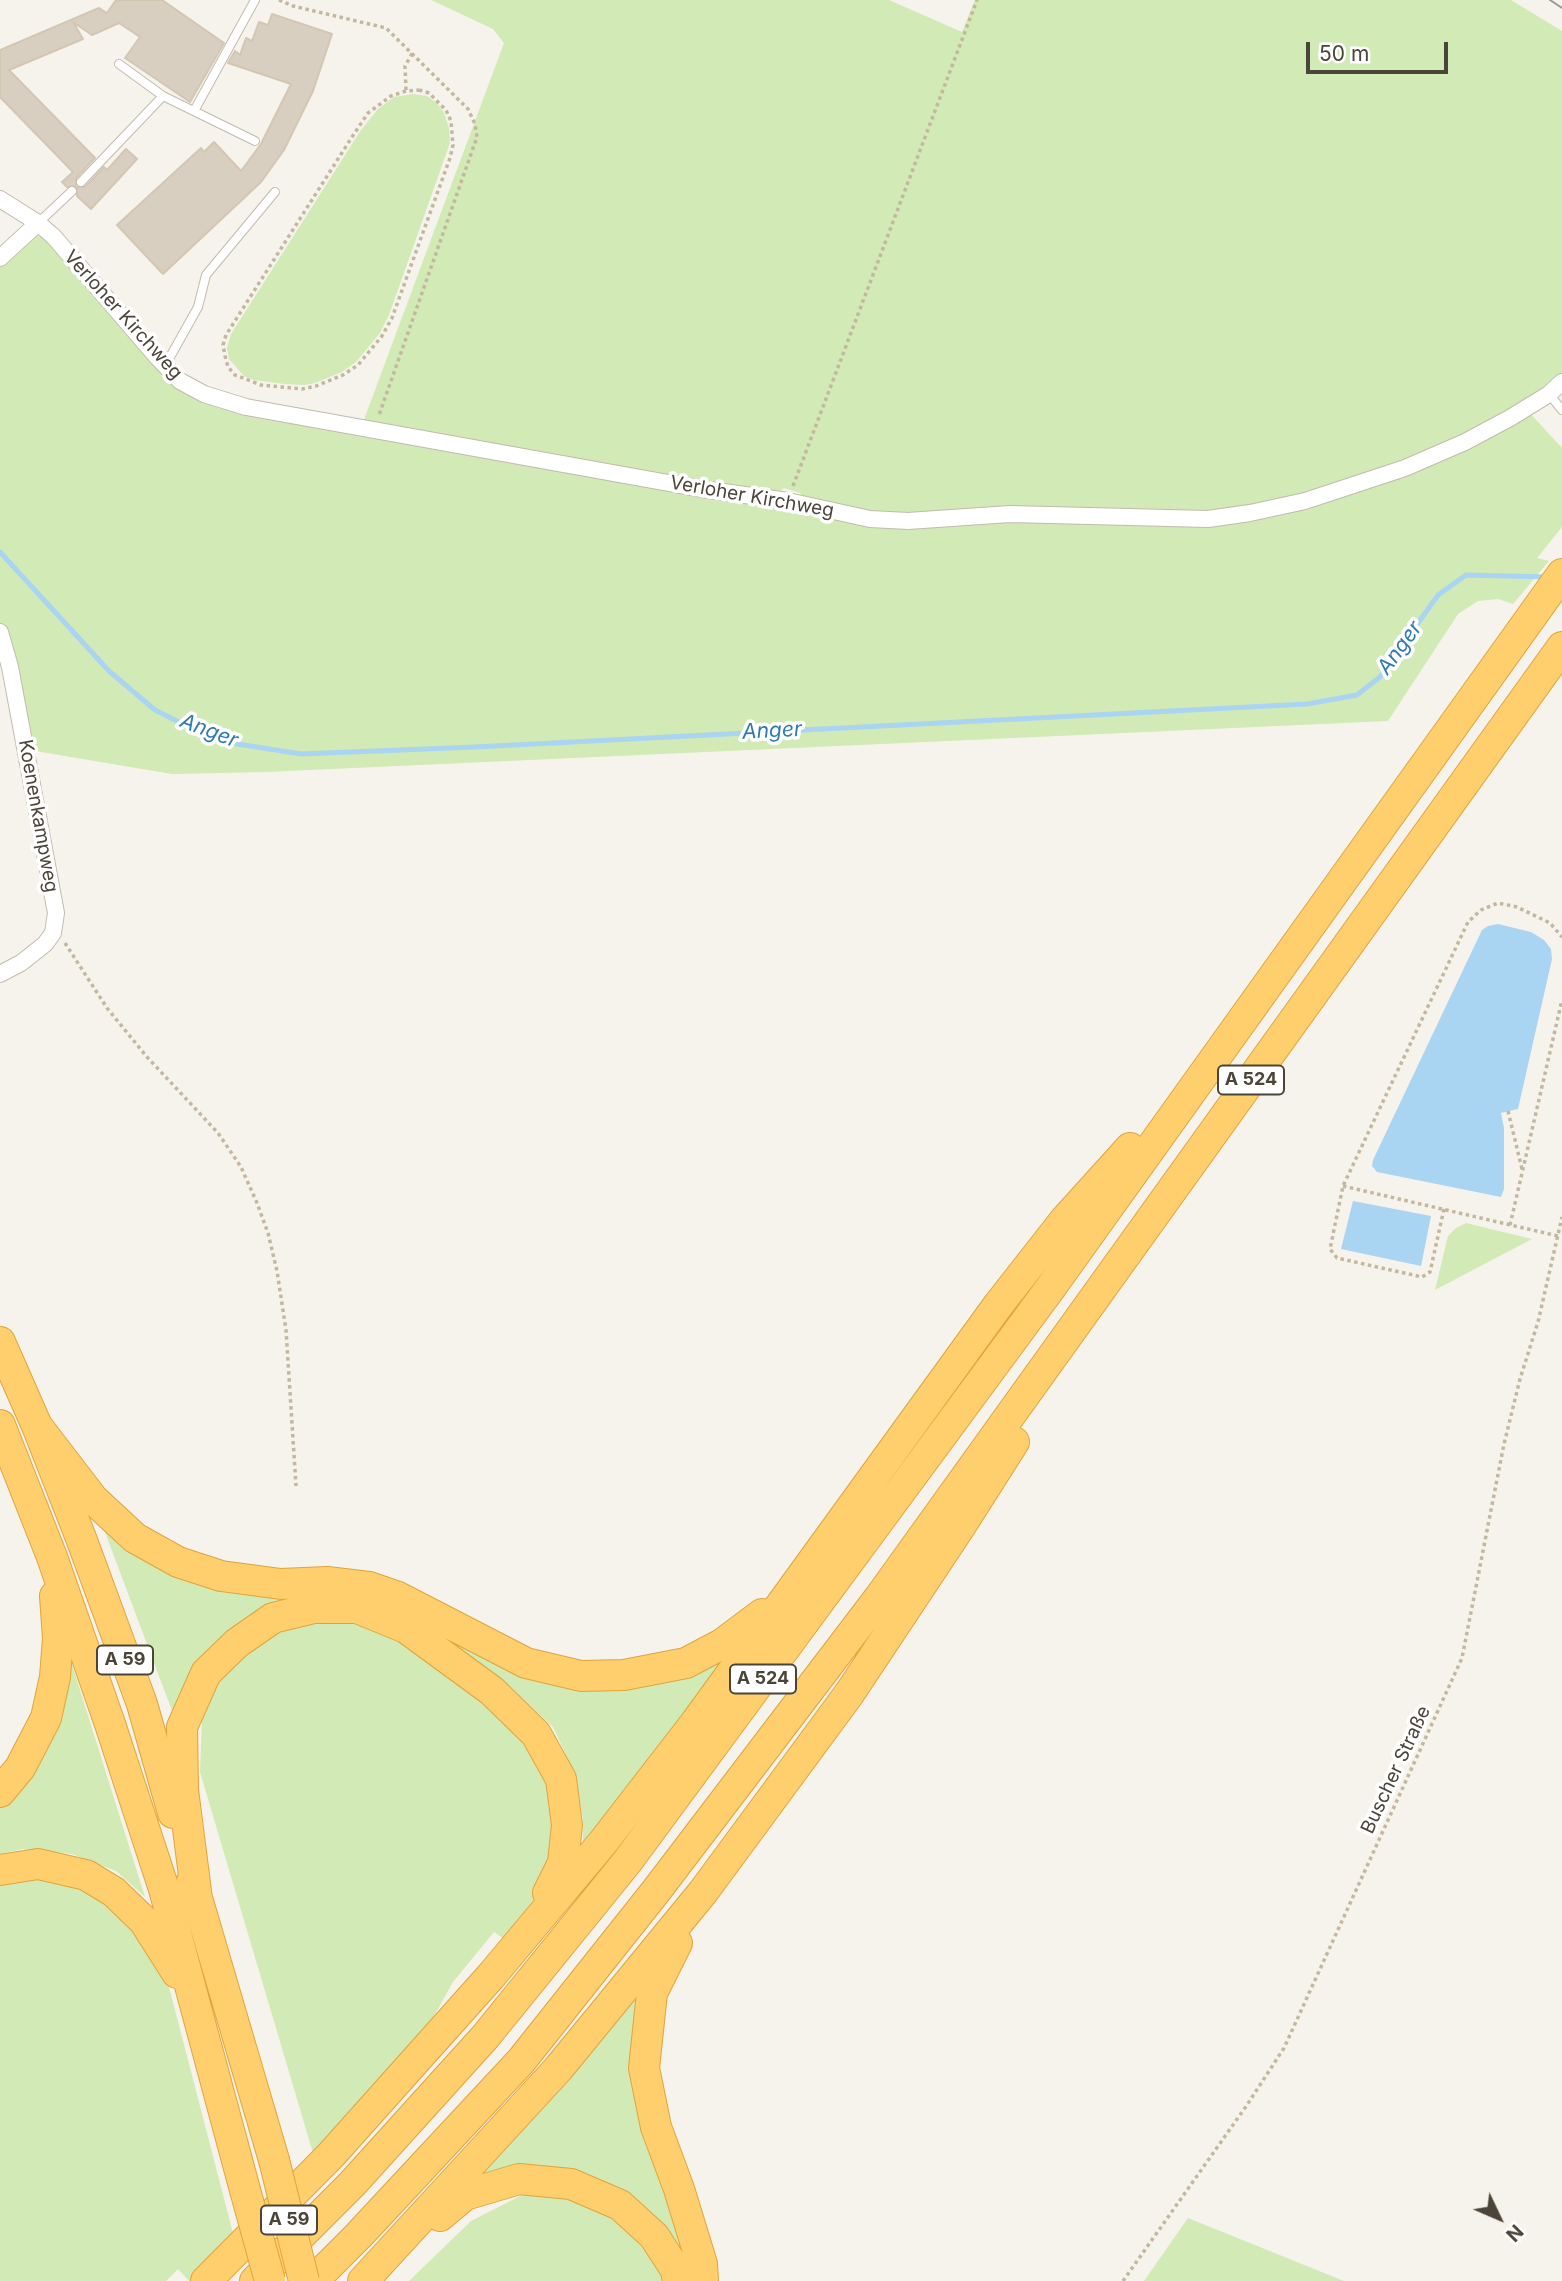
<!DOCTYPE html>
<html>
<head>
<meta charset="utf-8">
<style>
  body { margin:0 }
  #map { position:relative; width:1562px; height:2281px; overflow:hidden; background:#f6f3ec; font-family:Inter,sans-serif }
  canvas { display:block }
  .north { position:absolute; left:1464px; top:2183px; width:70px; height:70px; -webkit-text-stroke:5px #fff; paint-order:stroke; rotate:134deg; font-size:19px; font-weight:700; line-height:28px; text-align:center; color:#4b4439 }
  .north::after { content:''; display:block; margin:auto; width:24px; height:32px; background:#4b4439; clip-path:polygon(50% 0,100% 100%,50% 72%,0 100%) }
  .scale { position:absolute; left:1306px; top:42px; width:142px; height:32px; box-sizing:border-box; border:4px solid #4b4439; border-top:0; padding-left:9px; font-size:21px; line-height:24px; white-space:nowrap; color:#4b4439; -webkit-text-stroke:5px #fff; paint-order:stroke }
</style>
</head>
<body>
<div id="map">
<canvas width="1562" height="2281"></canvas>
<div class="north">N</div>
<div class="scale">50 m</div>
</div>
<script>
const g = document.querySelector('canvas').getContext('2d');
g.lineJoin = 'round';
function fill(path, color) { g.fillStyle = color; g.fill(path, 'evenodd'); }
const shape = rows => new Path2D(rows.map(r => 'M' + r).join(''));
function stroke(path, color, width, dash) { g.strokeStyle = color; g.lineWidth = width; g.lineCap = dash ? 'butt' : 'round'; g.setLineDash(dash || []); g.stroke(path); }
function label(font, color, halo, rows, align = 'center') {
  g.font = font + ' Inter,sans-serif'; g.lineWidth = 7; g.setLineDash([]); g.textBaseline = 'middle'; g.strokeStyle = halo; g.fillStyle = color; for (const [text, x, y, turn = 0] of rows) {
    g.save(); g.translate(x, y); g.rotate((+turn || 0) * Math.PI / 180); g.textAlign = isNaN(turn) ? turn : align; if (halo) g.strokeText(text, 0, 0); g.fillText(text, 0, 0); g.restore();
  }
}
fill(shape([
  [431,0,889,0,962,32,975,0,1511,0,1562,31,1562,374,1488,430,1426,456,1246,511,907,519,805,501,800,493,784,488,778,493,700,486,362,425,504,43,493,29],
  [413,94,427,96,437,103,444,113,449,128,450,143,389,315,380,333,356,362,342,372,315,383,305,385,284,384,254,380,244,376,229,359,227,348,231,334,361,130,378,109,394,97],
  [36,236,45,237,193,393,869,521,1142,522,1305,504,1528,411,1562,448,1562,527,1537,558,1549,561,1513,604,1498,599,1478,601,1458,614,1388,721,266,772,172,774,29,750,0,625,0,263,25,240],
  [1466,1223,1532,1239,1435,1290,1448,1236,1456,1228],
  [97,1511,130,1543,312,1589,266,1609,177,1724],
  [357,1618,404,1636,530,1739,553,1784,552,1860,538,1895,504,1939,494,1932,453,1982,424,2034,313,2153,200,1772,202,1718,223,1671,279,1625],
  [446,1638,524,1674,731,1657,583,1854,583,1819,575,1774,553,1727,503,1680],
  [70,1658,145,1897,116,1871,72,1854,23,1849,0,1854,0,1805],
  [36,1873,86,1884,162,1960,234,2237,193,2281,189,2281,178,2269,166,2281,0,2281,0,1879],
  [646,1980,672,2193,691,2281,662,2230,515,2166,480,2174],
  [522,2195,576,2197,618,2219,649,2253,664,2281,409,2281,471,2221],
  [1188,2218,1344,2281,1144,2281]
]), '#d2eab5');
fill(shape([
  [1498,924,1531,932,1544,940,1551,949,1552,959,1518,1109,1501,1113,1504,1128,1504,1189,1501,1197,1377,1172,1372,1166,1373,1160,1482,930,1488,926],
  [1353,1201,1431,1216,1421,1266,1341,1249]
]), '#a9d4f2');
stroke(shape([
  [0,552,109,671,155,710,193,729,225,742,301,754,475,747,1307,704,1357,695,1380,677,1438,595,1466,575,1548,577]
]), '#a9d4f2', 5);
const building = shape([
  [116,0,162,0,224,43,190,102,125,58,140,37,119,23,92,35,73,22,83,39,9,70,95,158,76,178,76,186,67,187,62,182,73,172,0,97,0,50,99,8,107,13,116,0],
  [272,14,332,34,313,91,284,150,261,182,163,274,117,225,201,148,204,152,214,142,241,171,261,144,291,84,228,63,235,51,240,55,246,38,252,41,259,22,268,25,272,14],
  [126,149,137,159,91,209,77,196,77,187,85,187,104,167,107,170,126,149]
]);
fill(building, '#d8cfc1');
stroke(building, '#d3c7b4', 2);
const service = shape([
  [119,64,163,96,255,141],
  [194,111,255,0],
  [81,182,163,96],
  [38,223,72,191],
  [165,366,198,307,206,275,275,192],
  [1549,394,1562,410]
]);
const minor = shape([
  [0,199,38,223,54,237,157,357,180,381,204,394,246,407,702,489,788,501,870,519,908,521,1010,514,1208,519,1250,513,1305,501,1405,468,1465,442,1510,418,1549,394,1562,382],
  [0,258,38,223],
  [0,632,10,667,56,913,53,933,45,944,21,963,0,974]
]);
const motorway = shape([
  [0,1342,37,1426,81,1538,142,1704,173,1813],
  [0,1425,52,1557,110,1724,164,1889,245,2190],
  [37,1426,93,1499,135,1538,178,1562,221,1576,281,1584,327,1582,369,1587,398,1597,526,1663,581,1676,624,1675,686,1663,722,1644,762,1614],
  [0,1792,20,1768,46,1718,55,1677,58,1638,55,1596],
  [0,1870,38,1864,86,1875,114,1892,144,1921,177,1973],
  [192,1881,274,2160],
  [197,1899,183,1790,182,1727,206,1673,237,1643,273,1618,314,1608,357,1608,406,1628,492,1691,536,1734,561,1779,567,1825,563,1863,548,1893],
  [677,1943,652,1993,644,2068,656,2127,679,2189,702,2264,703,2281],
  [440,2216,465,2195,519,2179,571,2184,620,2205,654,2236,676,2270,678,2281],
  [206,2281,331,2155,491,1976,604,1841,696,1722,999,1304,1064,1221,1130,1148],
  [255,2281,352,2184,485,2037,627,1862,1049,1290,1562,574],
  [313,2281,359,2235,521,2061,656,1891,879,1598,1562,647],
  [363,2281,558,2069,703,1892,849,1694,960,1527,1014,1442]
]);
stroke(service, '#c2bbae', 10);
stroke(minor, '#c2bbae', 18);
stroke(motorway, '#e0a43c', 32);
stroke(shape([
  [279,0,293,6,386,28,468,109,475,124,477,137,379,415],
  [406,90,405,66,413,52],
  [419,90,429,93,446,110,451,121,453,145,450,158,392,318,382,336,358,365,343,375,316,386,302,389,261,385,235,375,228,367,225,356,223,345,226,335,352,137,368,113,391,96,406,91,419,90],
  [793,486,977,0],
  [65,943,107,1008,147,1057,218,1133,241,1167,257,1203,268,1233,277,1271,286,1330,296,1486],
  [1508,1111,1522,1169],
  [1343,1186,1558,1236],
  [1444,1209,1430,1272,1422,1277,1337,1258,1330,1249,1343,1186,1468,922,1481,910,1498,903,1517,907,1550,923,1562,937],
  [1510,1225,1562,1000],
  [1123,2281,1247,2105,1284,2048,1462,1658,1504,1444,1520,1379,1538,1322,1562,1217]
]), '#c4b79f', 3.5, [3.5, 3.5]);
stroke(service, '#fff', 8);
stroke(minor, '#fff', 16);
stroke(motorway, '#ffcf6e', 30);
stroke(shape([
  [1550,0,1562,8]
]), '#9a9a9a', 2);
const motorwayBridge = shape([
  [274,2160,304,2281],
  [245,2190,270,2281]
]);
stroke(motorwayBridge, '#e0a43c', 32, []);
stroke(motorwayBridge, '#ffcf6e', 30);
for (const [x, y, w] of [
  [1251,1080,66],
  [125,1660,56],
  [763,1679,66],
  [289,2220,56]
]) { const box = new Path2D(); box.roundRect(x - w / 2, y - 14.5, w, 29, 5); g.fillStyle = '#fff'; g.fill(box); stroke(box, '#4b4439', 2); }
label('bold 18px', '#4b4439', null, [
  ["A 524",1251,1080],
  ["A 59",125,1660],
  ["A 524",763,1679],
  ["A 59",289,2220]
]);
label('19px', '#4b4439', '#fff', [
  ["Verloher Kirchweg",123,315,48],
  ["Verloher Kirchweg",752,497,10],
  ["Koenenkampweg",38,816,80],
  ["Buscher Straße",1396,1770,-65]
]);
label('italic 21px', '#2e7ab2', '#fff', [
  ["Anger",1400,648,-54],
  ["Anger",209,731,21],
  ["Anger",772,731,-3]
]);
</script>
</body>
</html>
